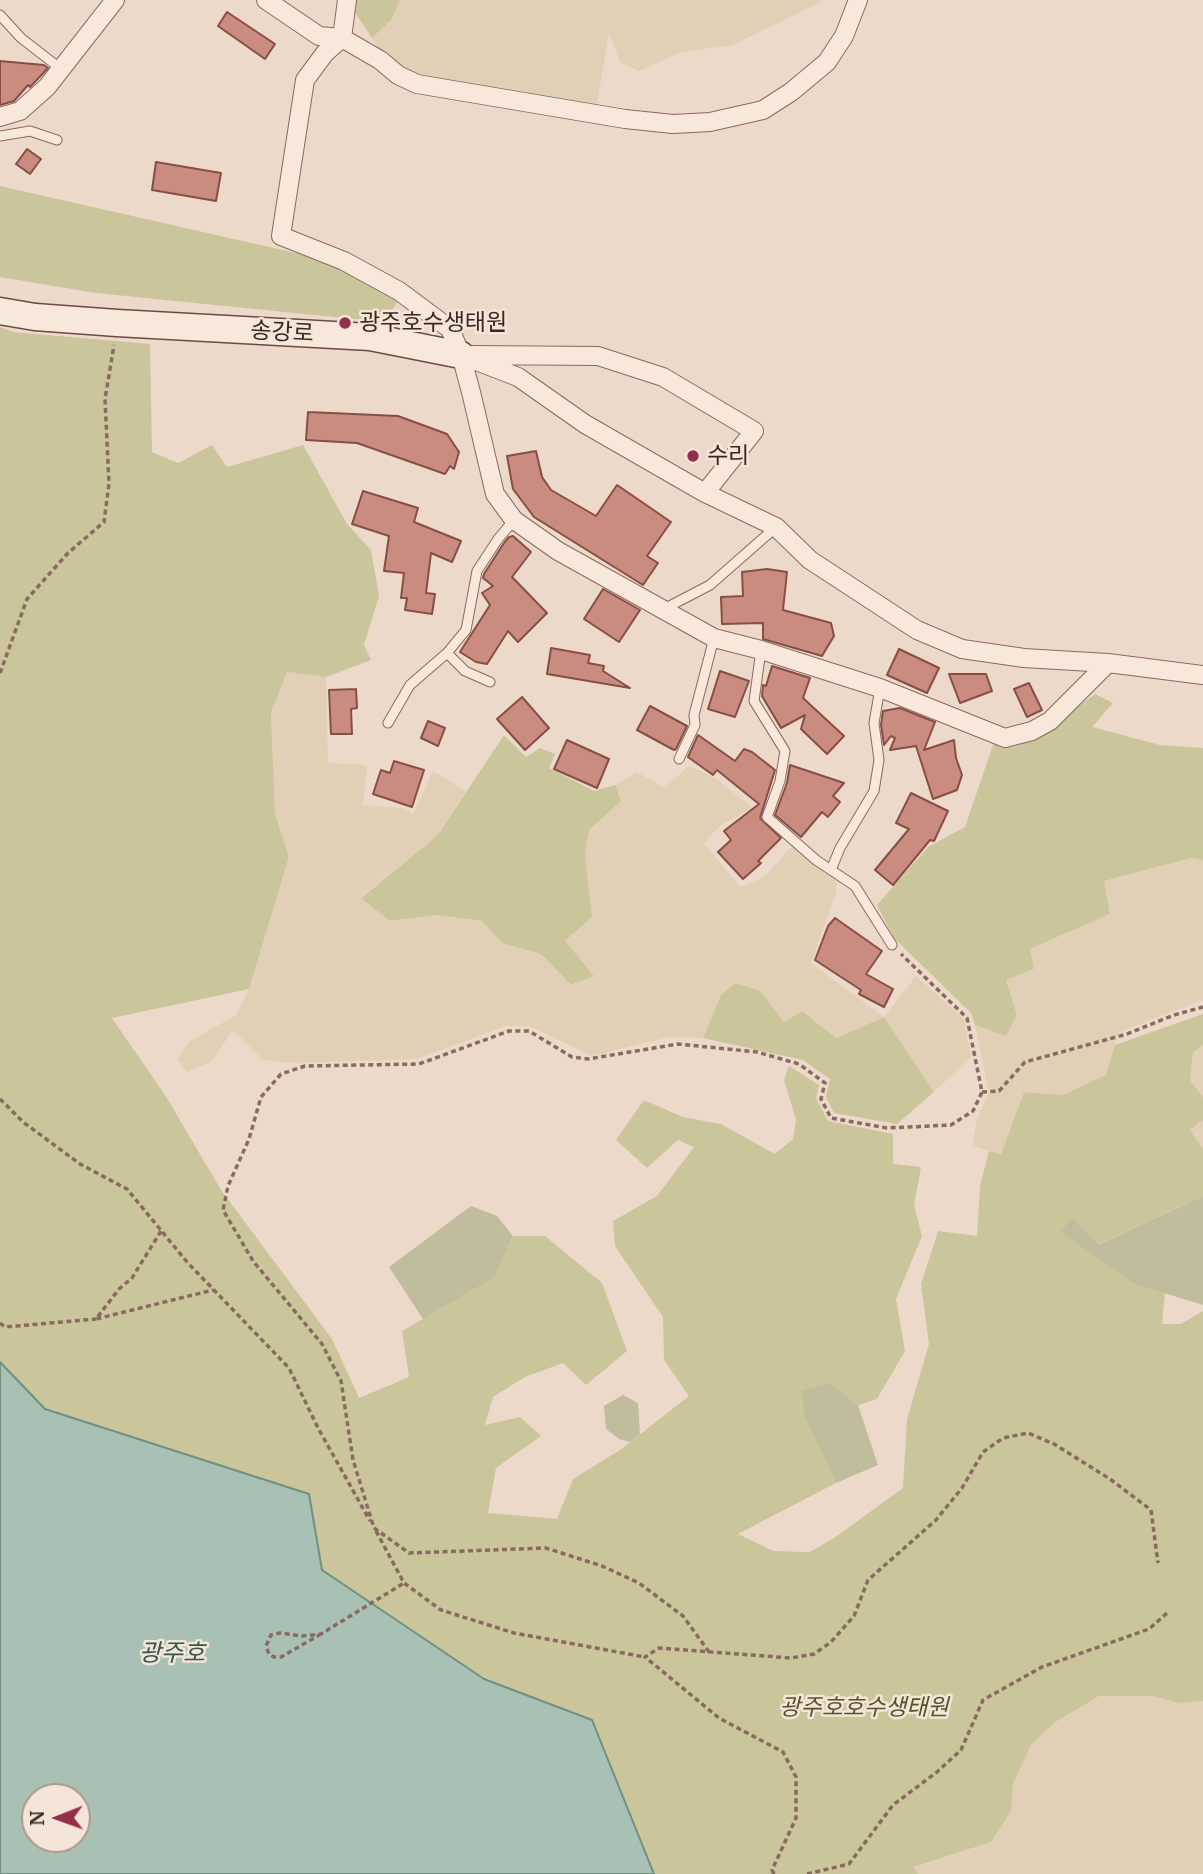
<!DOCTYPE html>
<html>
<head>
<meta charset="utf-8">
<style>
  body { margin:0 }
  #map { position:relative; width:1203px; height:1874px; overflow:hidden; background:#edd9c9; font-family:Merriweather,serif }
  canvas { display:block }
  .north { position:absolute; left:21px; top:1783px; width:70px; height:70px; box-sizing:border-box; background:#f5e5d8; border:2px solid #aa998f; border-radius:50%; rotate:269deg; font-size:19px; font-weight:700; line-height:28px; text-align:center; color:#3a2721 }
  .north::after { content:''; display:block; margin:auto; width:24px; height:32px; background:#95304b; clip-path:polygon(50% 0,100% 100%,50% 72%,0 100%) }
</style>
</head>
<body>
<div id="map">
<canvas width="1203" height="1874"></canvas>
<div class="north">N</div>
</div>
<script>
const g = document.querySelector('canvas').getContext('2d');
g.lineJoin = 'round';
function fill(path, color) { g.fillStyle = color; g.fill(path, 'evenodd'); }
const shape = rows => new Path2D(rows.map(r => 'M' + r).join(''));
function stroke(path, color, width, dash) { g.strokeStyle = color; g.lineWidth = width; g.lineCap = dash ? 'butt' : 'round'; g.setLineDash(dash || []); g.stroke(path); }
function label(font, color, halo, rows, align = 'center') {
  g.font = font + ' Merriweather,"Noto Sans KR",serif'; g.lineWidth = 5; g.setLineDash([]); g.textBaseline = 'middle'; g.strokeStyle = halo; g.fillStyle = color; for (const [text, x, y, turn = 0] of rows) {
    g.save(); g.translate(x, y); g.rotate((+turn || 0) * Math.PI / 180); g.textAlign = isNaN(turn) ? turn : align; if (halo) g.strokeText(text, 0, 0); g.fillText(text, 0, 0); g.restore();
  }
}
fill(shape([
  [400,0,820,0,820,2,733,45,682,52,639,71,620,62,609,33,597,104,415,76,383,56,372,38,392,19],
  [287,672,326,677,328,763,367,765,363,805,403,808,413,815,433,771,466,791,437,836,361,897,390,921,437,915,482,921,502,943,541,954,570,985,593,975,565,941,592,916,585,854,589,830,620,801,615,785,637,772,664,788,689,766,717,779,752,808,721,825,704,843,740,887,764,877,792,846,837,881,836,892,811,963,884,1017,916,976,964,1019,971,1057,934,1092,884,1017,836,1038,802,1011,784,1022,760,991,721,995,703,1038,670,1037,592,1056,529,1026,506,1026,416,1059,296,1063,263,1060,233,1030,212,1061,187,1072,177,1059,189,1042,236,1015,249,989,289,857,275,814,271,712],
  [1191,858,1203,860,1203,1000,1119,1032,1106,1075,1063,1095,1024,1092,1001,1154,973,1146,976,1121,989,1092,975,1025,1006,1035,1017,1015,1006,980,1030,949,1110,914,1104,881],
  [1203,1045,1203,1097,1190,1080,1193,1052],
  [1203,1120,1203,1149,1190,1130],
  [1099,1696,1151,1696,1179,1703,1203,1701,1203,1874,918,1874,913,1868,991,1842,1011,1811,1013,1784,1031,1745,1054,1723]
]), '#e2d0b6');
fill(shape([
  [355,0,400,0,392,19,372,38,354,11],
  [0,186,309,256,401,297,388,316,374,321,96,293,0,277],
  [0,327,13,332,150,344,152,452,178,463,212,445,227,467,303,445,347,524,371,550,379,596,364,645,371,660,326,677,287,672,271,712,275,814,289,857,249,989,112,1018,167,1098,221,1190,332,1339,359,1398,409,1377,402,1331,494,1278,513,1236,545,1236,602,1283,627,1351,586,1385,563,1363,525,1377,493,1397,485,1425,520,1417,541,1436,496,1468,488,1513,557,1519,573,1479,620,1450,689,1396,664,1360,663,1317,615,1246,613,1221,657,1196,694,1147,678,1140,647,1168,616,1140,644,1100,683,1117,721,1124,775,1154,793,1139,796,1120,784,1080,789,1066,819,1085,816,1098,828,1121,893,1134,893,1164,921,1167,914,1205,922,1236,896,1299,905,1351,877,1399,858,1405,830,1383,806,1420,836,1483,738,1534,773,1551,810,1552,834,1538,903,1488,907,1419,929,1344,921,1284,938,1231,977,1236,980,1186,989,1151,1001,1154,1024,1092,1063,1095,1106,1075,1115,1045,1203,1014,1203,1045,1193,1052,1190,1080,1203,1097,1203,1120,1190,1130,1203,1149,1203,1196,1097,1245,1060,1232,1132,1283,1165,1293,1162,1324,1181,1324,1203,1311,1203,1701,1179,1703,1151,1696,1099,1696,1054,1723,1031,1745,1013,1784,1011,1811,991,1842,914,1867,918,1874,654,1874,592,1720,484,1679,322,1570,309,1494,44,1409,0,1362],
  [1095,694,1113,703,1092,727,1160,745,1203,748,1203,860,1191,858,1104,881,1110,914,1030,949,1034,969,1006,980,1017,1015,1006,1036,975,1025,971,1013,894,938,877,905,928,847,965,827,994,742,1014,747,1043,732],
  [504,735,526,757,540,748,555,754,549,768,594,791,615,785,621,801,589,830,585,854,592,917,565,941,594,976,571,985,541,954,502,943,482,921,437,915,390,921,361,898,437,836],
  [735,983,760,991,784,1022,802,1011,836,1038,884,1017,934,1092,897,1124,834,1113,826,1097,830,1079,803,1060,703,1038,721,995]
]), '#cbc59c');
fill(shape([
  [1203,1196,1203,1305,1132,1283,1060,1232,1073,1218,1098,1245],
  [471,1206,497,1216,513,1236,494,1278,423,1319,389,1267],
  [830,1383,858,1405,878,1465,836,1483,806,1420,801,1391],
  [623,1395,638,1403,640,1434,630,1442,619,1439,606,1429,604,1406]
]), '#c1bc9b');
const water = shape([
  [0,1362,45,1409,309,1494,322,1570,484,1679,592,1720,654,1874,0,1874,0,1362],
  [35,1797,77,1797,77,1839,35,1839,35,1797]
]);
fill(water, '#a9c1b4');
stroke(water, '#709080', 2);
const building = shape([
  [227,12,275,44,265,59,218,26,227,12],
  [0,61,44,65,48,68,30,87,28,85,14,101,0,105,0,61],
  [27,149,41,159,30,174,16,164,27,149],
  [156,162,221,173,216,201,152,190,156,162],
  [308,412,398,416,447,434,459,452,454,469,450,466,445,474,357,443,306,440,308,412],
  [536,451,542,477,551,490,596,516,617,485,671,522,647,556,658,563,643,585,534,517,513,489,507,456,536,451],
  [363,491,418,508,414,522,461,541,452,562,431,553,426,593,435,594,432,614,405,610,407,598,401,598,404,573,384,571,389,536,352,524,363,491],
  [513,536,531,552,512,577,547,613,518,642,508,631,487,664,476,662,460,652,490,605,482,593,493,586,483,578,484,574,504,543,509,537,513,536],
  [767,569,787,572,783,610,831,623,834,636,822,656,763,639,763,623,722,624,721,597,743,596,742,572,767,569],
  [603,589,640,610,619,642,584,619,603,589],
  [551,648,590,655,588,663,604,666,603,671,630,688,547,674,551,648],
  [899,649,939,668,927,693,887,675,899,649],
  [772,666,810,678,803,698,844,736,827,754,801,729,805,715,781,728,762,696,763,685,766,686,772,666],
  [720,671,749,681,735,717,708,709,720,671],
  [949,674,986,674,992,691,960,703,949,674],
  [1029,683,1042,710,1027,717,1014,689,1029,683],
  [356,689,357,708,351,709,352,734,331,734,329,690,356,689],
  [522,697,549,728,525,750,497,719,522,697],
  [650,706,687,726,676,749,674,750,637,730,650,706],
  [900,708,935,722,924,750,954,740,956,758,962,775,957,790,933,799,916,746,890,750,895,738,891,736,884,745,881,725,883,711,900,708],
  [428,721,445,728,438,746,421,738,428,721],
  [698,735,735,761,744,749,752,752,775,770,760,818,781,838,758,861,761,863,743,879,718,852,731,840,724,831,759,804,717,770,713,775,688,757,698,735],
  [567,740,609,759,597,788,554,769,567,740],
  [394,761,424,770,412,807,373,794,381,770,390,773,394,761],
  [790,765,844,783,833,796,840,802,828,817,822,812,801,837,775,815,787,783,790,765],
  [911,793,948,811,934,841,930,840,893,885,875,870,909,829,896,823,911,793],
  [835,918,882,951,866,974,893,989,884,1007,859,994,861,990,815,960,828,926,835,918]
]);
fill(building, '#ca8c80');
stroke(building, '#874e45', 2);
const lane = shape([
  [0,15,21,38,61,69],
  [0,136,30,131,57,140],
  [664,609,710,585,776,527],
  [761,650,754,701,785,751,780,781,767,817,816,860,855,886,892,945],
  [447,653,465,671,490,682],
  [388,723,410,685,447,653,466,630,477,571,498,539,514,520],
  [679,759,695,725,694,715,714,638],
  [831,870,840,848,874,791,879,760,874,723,880,688]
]);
const street = shape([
  [266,0,319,36,342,38,380,60,398,75,417,84,625,119,673,124,710,122,763,110,791,92,827,62,844,36,858,0],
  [347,0,342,38,325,53,305,80,281,236,344,261,399,291,450,329,461,355,471,392,495,494,514,520,558,551,714,638,761,650,880,688,1005,738,1032,731,1050,721,1108,663],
  [0,117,20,111,47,87,115,0],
  [461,355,518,377,585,424,705,493,776,527,810,560,917,630,962,649,1024,658,1108,663,1203,675],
  [471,355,598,356,663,377,754,431,705,493]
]);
const secondary = shape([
  [0,311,35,317,117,323,370,337,461,355]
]);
stroke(lane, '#896a5e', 11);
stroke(street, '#896a5e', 20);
stroke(secondary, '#6b4b41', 29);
stroke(shape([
  [0,673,27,599,68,553,104,522,109,484,105,399,114,345],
  [982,1092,999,1091,1025,1062,1127,1034,1174,1015,1203,1007],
  [0,1099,23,1122,80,1164,127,1189,187,1262,289,1368,318,1428,370,1521],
  [161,1231,132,1278,119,1289,96,1319,213,1290],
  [0,1323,5,1327,96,1319],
  [376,1531,404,1583,441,1610,514,1633,645,1657],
  [321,1634,281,1657,274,1657,269,1654,266,1646,271,1635,280,1633,302,1636,321,1634,404,1583],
  [709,1652,683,1616,639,1583,602,1566,546,1548,409,1553,374,1528,353,1460,341,1381,322,1344,253,1261,223,1210,228,1186,249,1139,261,1097,281,1074,305,1066,419,1064,509,1031,529,1031,572,1057,588,1059,678,1044,757,1052,799,1064,825,1083,821,1099,831,1118,887,1128,951,1125,973,1111,982,1092,967,1018,901,954],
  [774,1874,772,1870,796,1818,796,1777,783,1752,719,1718,645,1657,659,1648,791,1658,814,1654,831,1642,854,1616,868,1580,936,1520,962,1488,983,1452,1003,1438,1028,1433,1054,1444,1110,1479,1151,1510,1158,1563],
  [807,1874,849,1864,893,1805,937,1772,961,1750,983,1700,1042,1667,1149,1629,1167,1613]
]), '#896a5e', 3.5, [5, 3.5]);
stroke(lane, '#f8e8dc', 9);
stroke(street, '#f8e8dc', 18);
stroke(secondary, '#f8e8dc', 26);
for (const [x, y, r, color] of [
  [345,323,7,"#95304b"],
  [693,456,7,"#95304b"]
]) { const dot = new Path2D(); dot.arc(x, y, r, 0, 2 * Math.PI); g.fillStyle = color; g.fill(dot); stroke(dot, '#f5e5d8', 2.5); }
label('23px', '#3a2721', '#f5e5d8', [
  ["광주호수생태원",359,323],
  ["수리",707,456]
], 'left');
label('23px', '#3a2721', '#f5e5d8', [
  ["송강로",282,333,3]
]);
label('italic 23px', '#555528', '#f5e5d8', [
  ["광주호호수생태원",864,1708]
]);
label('italic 24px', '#31594c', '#f5e5d8', [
  ["광주호",172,1654]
]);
</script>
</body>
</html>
